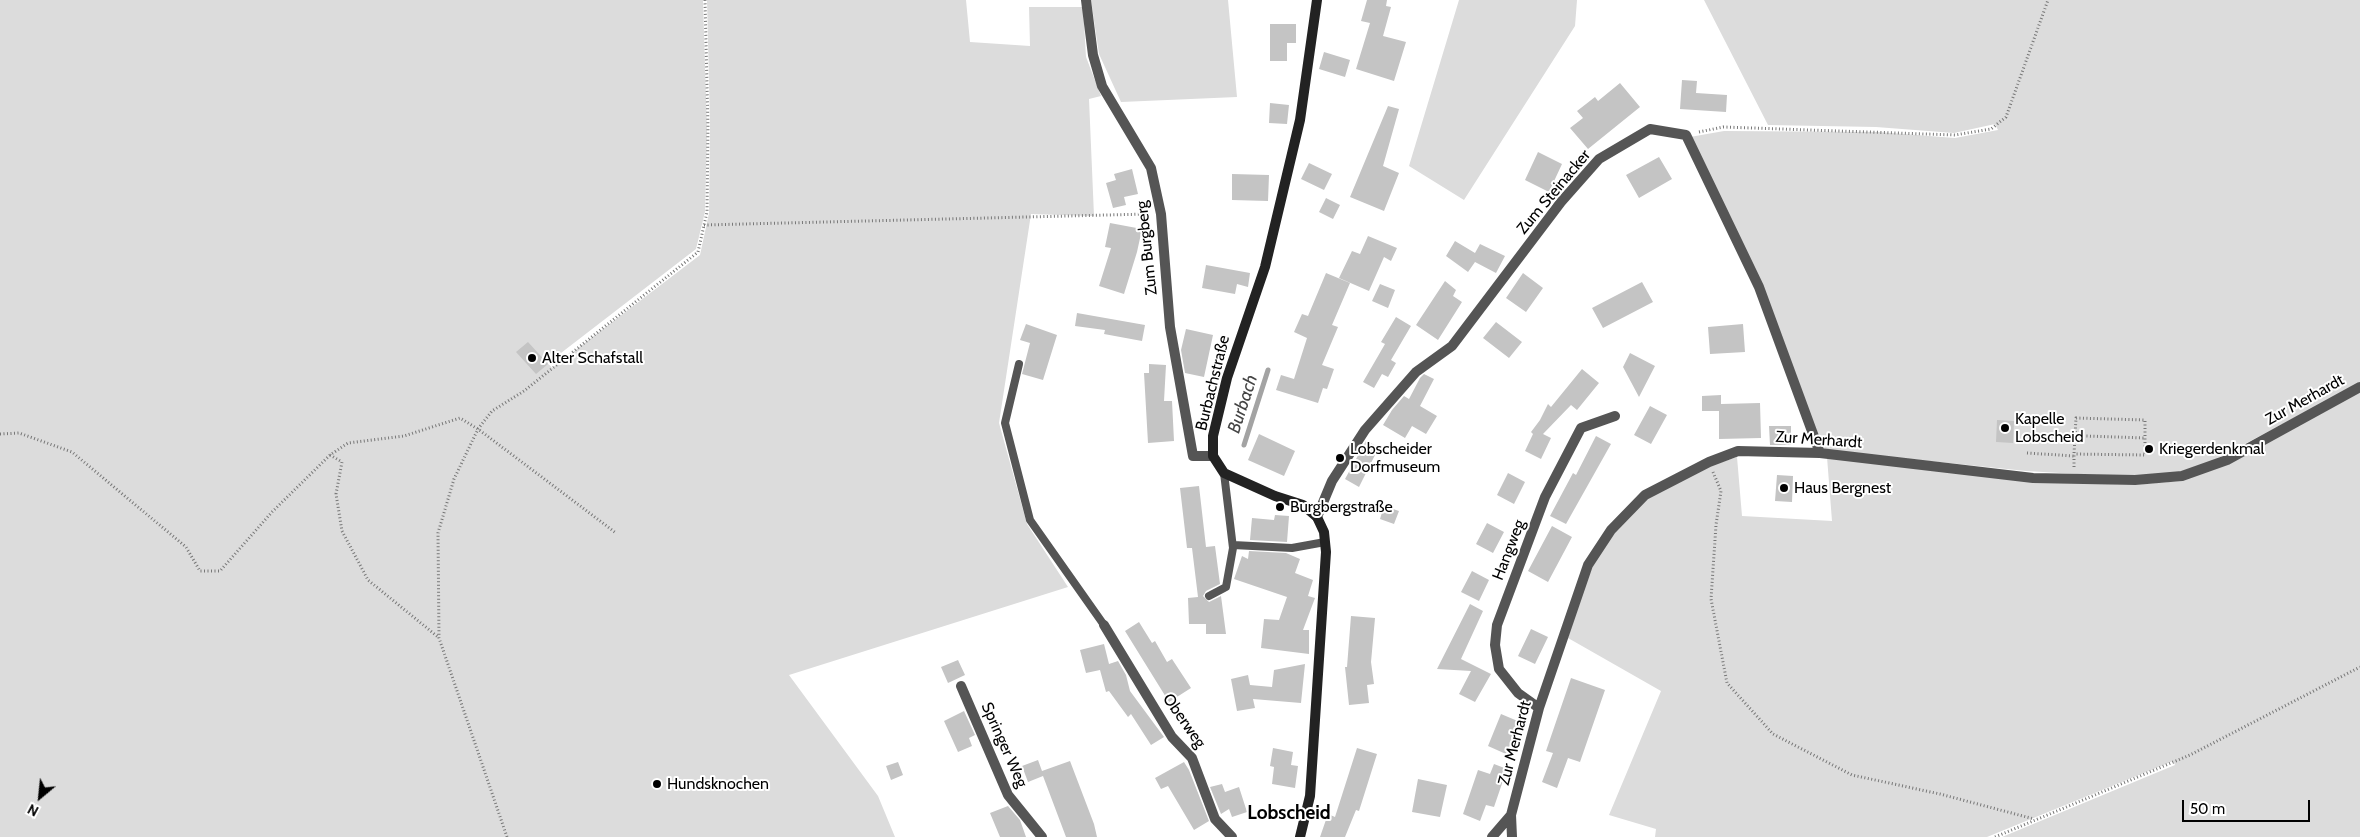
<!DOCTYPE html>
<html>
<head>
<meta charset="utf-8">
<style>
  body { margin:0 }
  #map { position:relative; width:2360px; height:837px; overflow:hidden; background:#fff; font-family:Cabin,sans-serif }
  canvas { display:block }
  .north { position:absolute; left:15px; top:772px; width:50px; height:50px; -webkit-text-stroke:4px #fff; paint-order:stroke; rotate:208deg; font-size:14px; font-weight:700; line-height:20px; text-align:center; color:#000 }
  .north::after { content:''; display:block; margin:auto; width:18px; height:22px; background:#000; clip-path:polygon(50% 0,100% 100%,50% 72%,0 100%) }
  .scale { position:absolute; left:2182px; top:800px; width:128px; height:22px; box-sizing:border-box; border:2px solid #000; border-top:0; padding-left:6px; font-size:15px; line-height:18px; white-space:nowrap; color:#000; -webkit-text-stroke:4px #fff; paint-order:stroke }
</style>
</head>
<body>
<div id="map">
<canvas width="2360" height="837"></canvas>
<div class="north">N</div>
<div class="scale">50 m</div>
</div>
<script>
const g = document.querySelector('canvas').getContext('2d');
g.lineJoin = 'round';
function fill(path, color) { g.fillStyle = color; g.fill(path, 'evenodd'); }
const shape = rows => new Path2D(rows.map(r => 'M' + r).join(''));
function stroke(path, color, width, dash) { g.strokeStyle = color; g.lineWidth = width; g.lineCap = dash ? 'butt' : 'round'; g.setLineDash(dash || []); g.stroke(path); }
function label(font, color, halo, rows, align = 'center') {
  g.font = font + ' Cabin,sans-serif'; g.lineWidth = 4; g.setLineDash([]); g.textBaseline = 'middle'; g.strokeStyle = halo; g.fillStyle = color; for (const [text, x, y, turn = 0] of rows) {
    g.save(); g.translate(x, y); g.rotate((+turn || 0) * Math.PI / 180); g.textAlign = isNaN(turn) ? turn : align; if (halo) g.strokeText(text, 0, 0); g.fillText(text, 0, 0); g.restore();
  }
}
fill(shape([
  [0,0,703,0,707,131,705,212,696,249,548,363,552,368,700,255,709,213,710,127,707,0,966,0,970,42,1030,46,1029,7,1083,7,1086,57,1101,96,1089,99,1094,216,1031,214,999,423,1027,524,1068,587,789,675,878,796,895,837,0,837],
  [1091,0,1228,0,1237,97,1121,102,1099,54],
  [1459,0,1577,0,1575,26,1464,200,1409,166],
  [1704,0,2360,0,2360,383,2203,466,2181,473,2129,477,2026,471,1823,450,1763,286,1690,137,1724,131,1878,132,1955,138,1998,130,1995,124,1954,133,1876,127,1768,125],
  [2360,389,2360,837,2002,837,2175,765,2173,761,1987,837,1655,837,1656,829,1609,815,1661,691,1568,638,1591,566,1611,536,1648,498,1710,466,1737,457,1742,516,1832,521,1827,457,2032,481,2132,485,2181,481]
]), '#dcdcdc');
stroke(shape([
  [1244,445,1268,370]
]), '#a3a3a3', 5);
fill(shape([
  [1367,0,1387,0,1386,6,1391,7,1383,36,1406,42,1394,81,1356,69,1370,23,1361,21],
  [1270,24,1296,24,1296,43,1287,43,1287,61,1270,61],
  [1324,52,1350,60,1345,77,1319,69],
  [1682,80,1697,81,1696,93,1727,95,1726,112,1680,109],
  [1620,83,1640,107,1588,149,1570,128,1583,118,1577,111,1595,97,1598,101],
  [1270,103,1289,105,1287,124,1269,123],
  [1388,106,1399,109,1383,166,1399,173,1384,211,1350,197],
  [1538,152,1562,164,1549,192,1525,180],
  [1659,157,1672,179,1639,198,1626,175],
  [1309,163,1332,174,1324,190,1301,179],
  [1132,169,1138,194,1124,197,1126,205,1113,208,1106,183,1116,180,1114,174],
  [1232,174,1269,175,1268,201,1232,200],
  [1326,198,1340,205,1333,219,1319,212],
  [1110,223,1142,229,1137,252,1124,294,1099,286,1111,248,1105,247],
  [1368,236,1397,248,1391,261,1384,257,1369,291,1339,278,1352,251,1360,254],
  [1455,241,1475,253,1480,244,1505,256,1496,273,1475,262,1468,272,1446,256],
  [1206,265,1250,273,1248,287,1237,284,1235,294,1202,288],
  [1326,273,1350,283,1332,325,1338,327,1322,365,1334,369,1327,389,1323,388,1318,403,1276,390,1281,375,1294,379,1307,338,1294,332,1302,314,1308,316],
  [1523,273,1543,288,1526,312,1506,298],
  [1445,281,1456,290,1453,296,1462,302,1438,340,1416,325],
  [1642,282,1653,302,1603,328,1592,308],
  [1380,284,1395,290,1388,308,1372,301],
  [1077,313,1145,325,1142,341,1104,334,1105,330,1075,326],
  [1396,317,1411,326,1391,360,1396,363,1388,377,1382,374,1374,388,1363,382,1385,344,1381,342],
  [1496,322,1522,342,1509,358,1483,338],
  [1026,324,1057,335,1043,380,1022,374,1030,343,1020,340],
  [1743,324,1745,352,1710,354,1708,327],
  [1186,329,1213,335,1204,377,1185,373,1181,350],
  [528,342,548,364,536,374,516,352],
  [1630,353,1655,366,1639,397,1623,367],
  [1149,364,1166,365,1164,401,1172,401,1174,441,1148,443,1144,373,1149,373],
  [1582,369,1599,383,1577,410,1571,405,1543,434,1551,438,1541,459,1525,451,1533,434,1531,432,1540,420,1548,404,1551,407],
  [1424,374,1434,379,1420,406,1437,416,1426,434,1412,426,1405,438,1383,425,1392,410,1404,396,1409,399,1420,378],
  [1721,395,1721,404,1760,403,1761,438,1719,439,1719,411,1702,411,1702,396],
  [1650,406,1667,415,1651,444,1634,435],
  [1997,420,2014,421,2013,443,1996,442],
  [1769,426,1791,426,1791,445,1770,445],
  [1259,434,1295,451,1284,476,1248,460],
  [1596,436,1611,444,1566,524,1550,516,1573,473,1576,475],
  [1366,441,1379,447,1359,487,1345,479],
  [1508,473,1525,482,1514,504,1497,495],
  [1777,475,1793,476,1792,502,1775,501],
  [1199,486,1206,547,1215,546,1220,584,1206,591,1203,596,1209,602,1221,596,1226,634,1206,634,1206,624,1189,624,1188,598,1198,597,1192,548,1187,548,1180,488],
  [1384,506,1399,511,1394,524,1380,519],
  [1275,515,1289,516,1287,542,1250,540,1252,518,1274,520],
  [1487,523,1504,532,1493,553,1476,544],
  [1552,526,1572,537,1548,582,1528,571],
  [1249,551,1286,553,1300,559,1295,573,1313,580,1308,596,1315,598,1303,630,1309,630,1309,654,1261,648,1264,619,1279,620,1287,597,1234,579,1242,556,1248,559],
  [1472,571,1489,580,1479,601,1461,592],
  [1470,604,1483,611,1461,659,1491,674,1475,702,1459,694,1471,671,1437,669],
  [1351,616,1375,618,1371,662,1374,684,1367,685,1369,703,1349,705,1345,667,1347,667],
  [1139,622,1152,643,1155,641,1167,662,1172,659,1191,688,1169,702,1125,631],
  [1531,629,1548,637,1535,664,1518,656],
  [1104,644,1109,664,1118,661,1126,675,1130,691,1164,737,1151,745,1131,714,1128,717,1109,691,1106,692,1100,670,1086,673,1080,650],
  [958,660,965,675,948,683,941,667],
  [1305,664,1301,703,1253,699,1255,708,1237,711,1231,679,1248,675,1250,685,1272,687,1274,670],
  [1571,678,1605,690,1580,762,1568,758,1557,788,1542,782,1553,753,1546,751],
  [964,711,975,735,969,738,972,746,958,752,944,721],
  [1501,714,1520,722,1506,754,1488,746],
  [1273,748,1293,752,1291,765,1298,766,1295,788,1272,784,1274,767,1270,766],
  [1357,748,1377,754,1359,811,1356,810,1345,837,1320,837,1328,814,1335,817],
  [1038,760,1042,771,1070,761,1094,824,1097,837,1066,837,1043,776,1028,782,1022,766],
  [898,762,903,775,891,780,886,766],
  [1184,762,1189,770,1209,821,1194,830,1168,786,1161,789,1155,778],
  [1494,764,1507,769,1494,807,1486,805,1480,821,1463,814,1478,770,1490,774],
  [1418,779,1447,785,1440,817,1412,812],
  [1222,784,1225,792,1239,787,1247,812,1232,817,1229,809,1221,814,1210,787],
  [1008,806,1020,820,1026,837,1000,837,990,813]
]), '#c4c4c4');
stroke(shape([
  [1699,132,1723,127,1955,135,1991,129,2006,117,2048,0],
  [704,225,1148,214],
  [0,434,19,433,72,452,186,547,200,571,220,571,272,512,330,455,348,443,404,436,460,418,478,429,616,533],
  [2027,434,2145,438],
  [2027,453,2074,456],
  [330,455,342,462,336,494,342,531,368,580,438,637],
  [2074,467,2074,454,2076,418,2145,420,2145,455,2074,454],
  [1713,472,1721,491,1716,525,1711,599,1727,683,1773,734,1852,775,1940,794,2034,819],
  [507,837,439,638,438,533,454,479,478,429,492,411,524,391,698,252,707,212,708,127,705,0],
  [1995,837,2190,755,2360,667]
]), '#777', 3, [1, 2.5]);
stroke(shape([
  [1019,364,1005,423,1030,520,1104,625],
  [1233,545,1292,548,1325,542],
  [1209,596,1226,587,1233,548,1224,473]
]), '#555', 8);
stroke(shape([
  [1086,0,1093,55,1102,86,1151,168,1161,214,1170,327,1193,456,1213,456],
  [1317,517,1332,481,1365,430,1416,372,1452,346,1561,202,1599,159,1650,129,1686,135,1759,287,1820,453],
  [1104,625,1172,737,1192,758,1215,819,1232,837],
  [961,686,1008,795,1042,837],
  [1539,708,1518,693,1499,669,1495,645,1497,625,1545,497,1581,428,1615,416],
  [1511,815,1512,837],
  [1492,837,1511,815,1539,708,1588,565,1611,530,1645,495,1709,462,1738,451,1820,453,2033,478,2135,480,2182,476,2227,460,2360,387]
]), '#555', 10);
stroke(shape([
  [1300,837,1310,796,1326,552,1324,532,1317,517,1303,505,1275,496,1224,473,1213,456,1213,436,1227,378,1265,267,1300,120,1317,0]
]), '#222', 10);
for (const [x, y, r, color] of [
  [532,358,5,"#000"],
  [2005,428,5,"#000"],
  [2149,449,5,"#000"],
  [1340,458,5,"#000"],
  [1784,488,5,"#000"],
  [1280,507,5,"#000"],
  [657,784,5,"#000"]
]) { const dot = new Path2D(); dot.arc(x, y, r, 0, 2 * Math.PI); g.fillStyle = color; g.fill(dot); stroke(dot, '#fff', 2); }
label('16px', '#000', '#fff', [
  ["Zum Steinacker",1554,192,-50],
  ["Zum Burgberg",1147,248,-96],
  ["Burbachstraße",1213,383,-76],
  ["Zur Merhardt",2305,400,-29],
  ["Zur Merhardt",1819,440,4],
  ["Hangweg",1509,550,-69],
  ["Oberweg",1184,721,55],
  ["Zur Merhardt",1515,743,-75],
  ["Springer Weg",1004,745,66]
]);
label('16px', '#000', '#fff', [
  ["Alter Schafstall",542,358],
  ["Kapelle",2015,419],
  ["Lobscheid",2015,437],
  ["Lobscheider",1350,449],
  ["Dorfmuseum",1350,467],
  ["Kriegerdenkmal",2159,449],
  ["Haus Bergnest",1794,488],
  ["Burgbergstraße",1290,507],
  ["Hundsknochen",667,784]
], 'left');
label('italic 18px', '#444', '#fff', [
  ["Burbach",1243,404,-72]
]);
label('bold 19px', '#000', '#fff', [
  ["Lobscheid",1289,813]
]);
</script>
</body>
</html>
